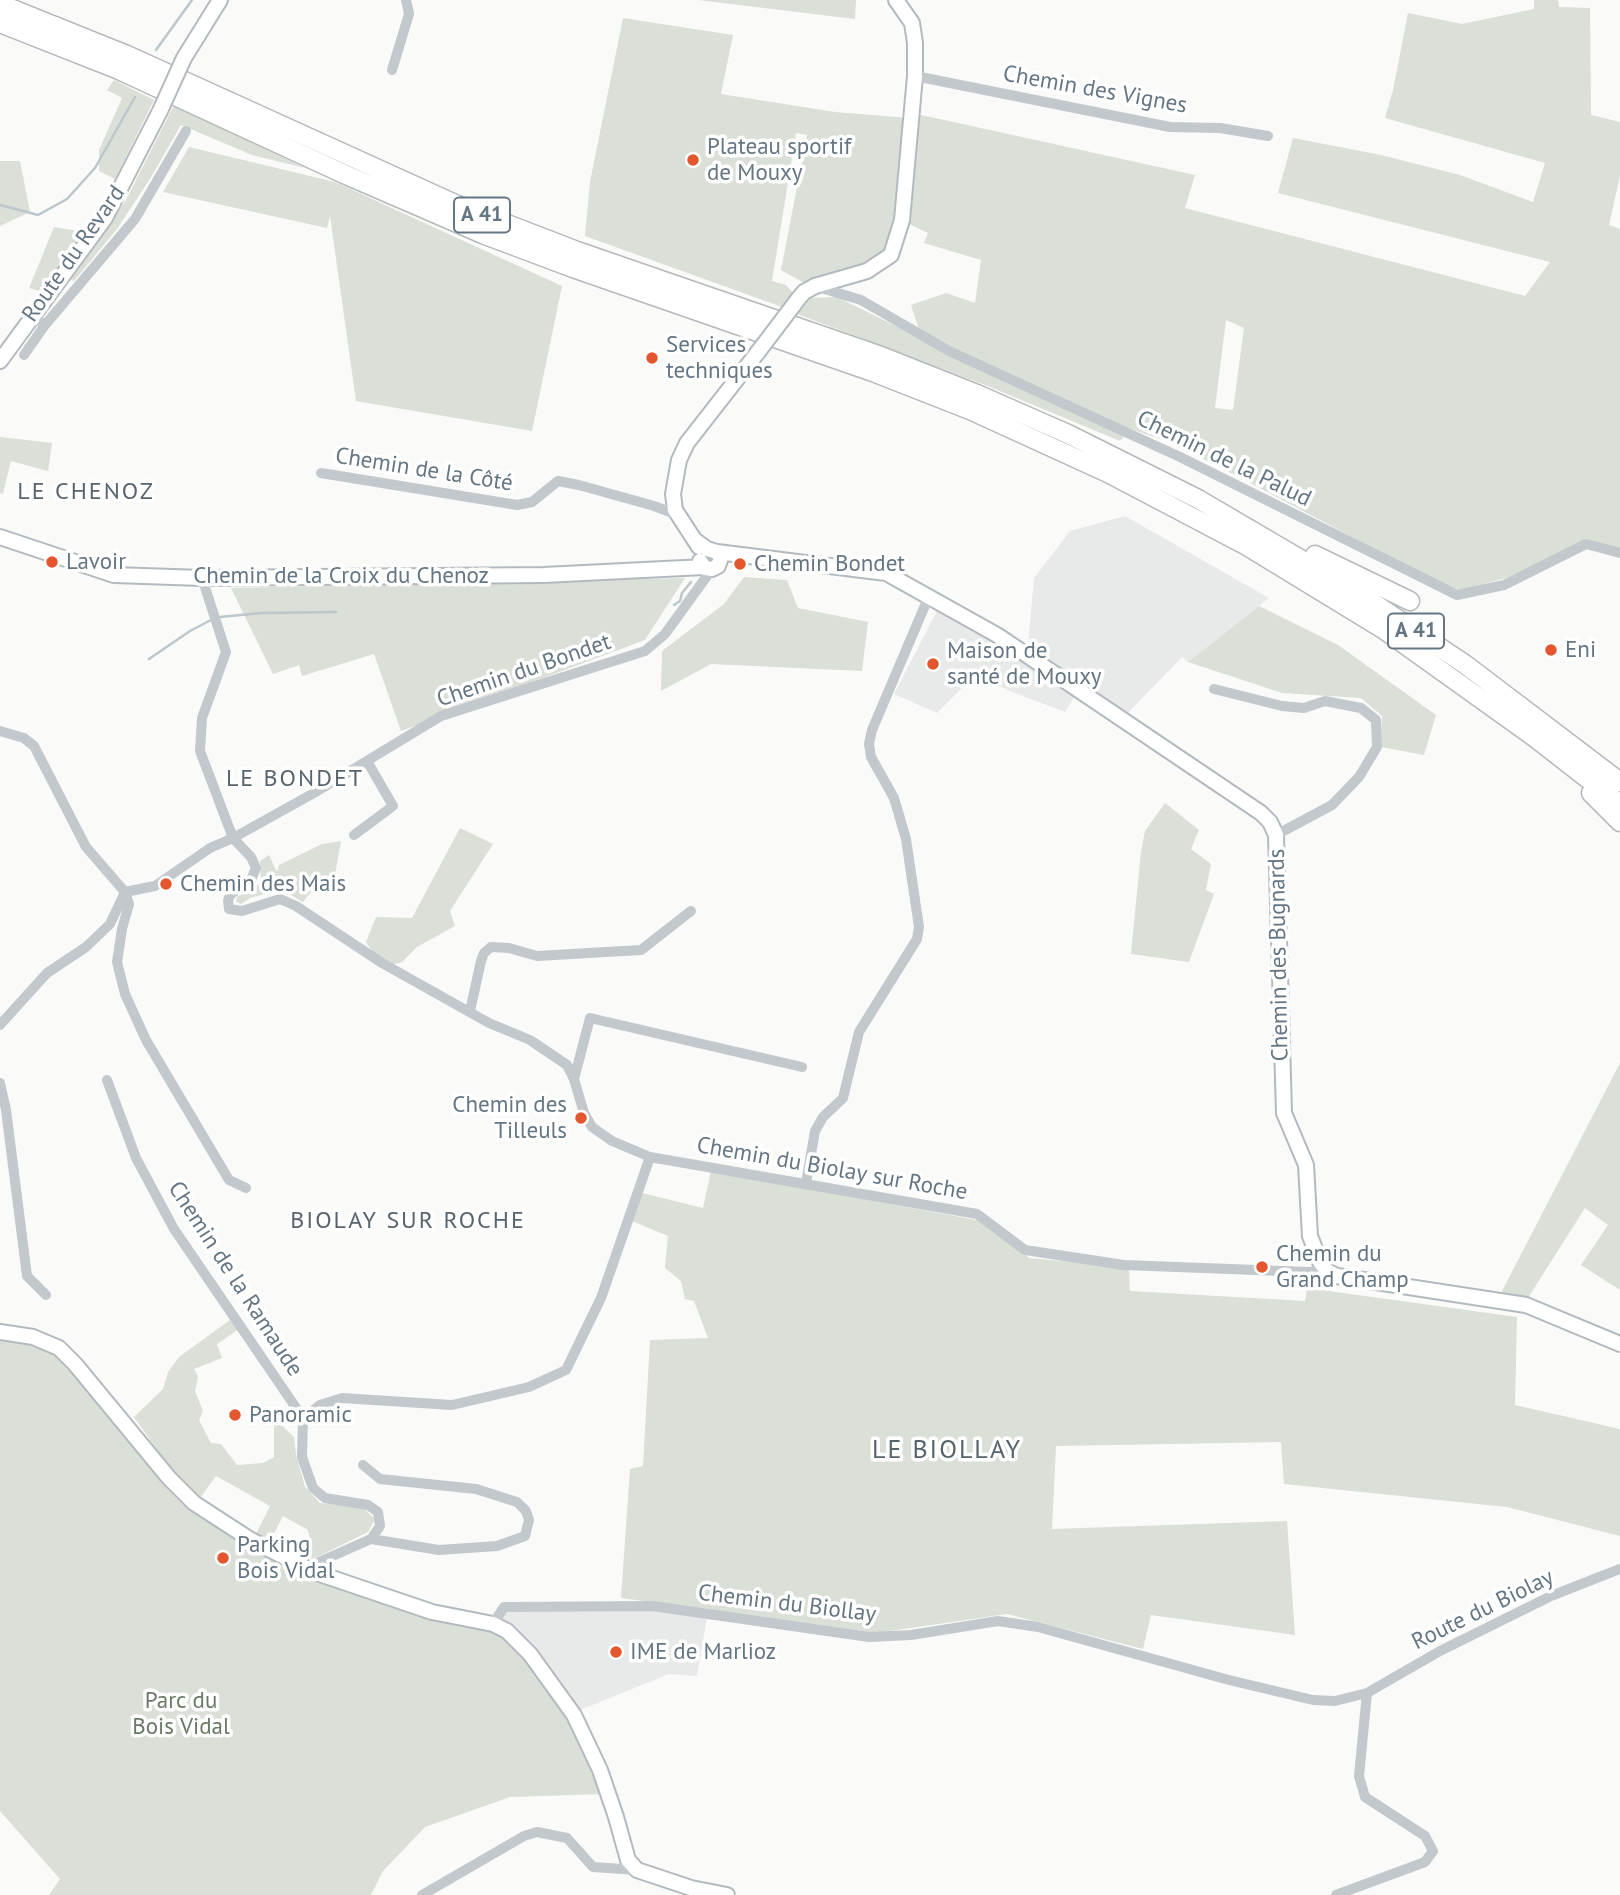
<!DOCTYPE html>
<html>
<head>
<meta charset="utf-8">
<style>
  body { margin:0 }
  canvas { display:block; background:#fafaf8 }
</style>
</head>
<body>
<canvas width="1620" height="1895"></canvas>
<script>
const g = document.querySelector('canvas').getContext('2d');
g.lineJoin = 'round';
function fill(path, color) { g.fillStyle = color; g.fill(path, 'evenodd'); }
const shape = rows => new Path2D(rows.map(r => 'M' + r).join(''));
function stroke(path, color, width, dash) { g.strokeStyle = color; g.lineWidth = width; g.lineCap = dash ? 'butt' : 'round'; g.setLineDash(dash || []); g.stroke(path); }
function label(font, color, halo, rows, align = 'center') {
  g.font = font + ' "PT Sans",sans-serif'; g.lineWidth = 7; g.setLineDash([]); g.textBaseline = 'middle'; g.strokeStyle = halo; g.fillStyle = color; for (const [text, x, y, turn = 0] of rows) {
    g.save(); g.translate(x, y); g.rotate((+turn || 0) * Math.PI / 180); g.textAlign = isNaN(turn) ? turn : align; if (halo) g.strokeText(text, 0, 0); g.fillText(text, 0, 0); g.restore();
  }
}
fill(shape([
  [1125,516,1269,598,1188,662,1182,657,1125,716,1074,697,1065,712,1010,691,975,675,937,713,894,694,937,611,1028,645,1034,578,1070,531],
  [509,1610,661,1610,707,1617,697,1676,669,1674,575,1712,503,1624,501,1618]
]), '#e8e9e9');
fill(shape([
  [698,0,856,0,855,19],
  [1534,0,1558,0,1559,7,1590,8,1591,115,1620,122,1620,176,1609,225,1620,229,1620,556,1586,544,1506,578,1461,590,1439,583,1220,467,1163,440,1131,429,1120,441,990,387,797,314,811,298,837,297,922,339,911,305,946,293,975,303,981,260,924,243,928,233,907,223,917,114,1195,175,1185,208,1525,296,1550,262,1278,193,1293,138,1381,155,1460,175,1533,202,1545,163,1385,118,1393,90,1408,13,1462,24,1534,9],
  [1226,320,1244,328,1233,410,1215,408],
  [623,18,733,35,721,94,835,112,909,118,897,224,885,254,868,267,804,283,781,270,807,135,796,133,772,281,786,285,793,293,782,307,585,236,590,182],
  [114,80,154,100,115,179,99,171,99,150,122,98,107,90],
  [174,105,305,168,252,155,181,125,150,179,117,229,74,281,70,279,126,200],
  [189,147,335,182,562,286,532,431,356,401,330,216,327,228,163,192],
  [0,161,20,161,30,212,0,226],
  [54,227,85,232,42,292,29,288],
  [0,437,52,443,48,471,11,461,3,493,0,494],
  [744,577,787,580,798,608,868,622,862,671,711,664,661,691,662,651,724,604],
  [685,578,645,640,401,731,374,654,302,676,299,665,273,674,231,588],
  [1259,606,1338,645,1436,715,1424,755,1381,747,1382,716,1361,698,1282,693,1188,662],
  [1165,803,1199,830,1191,849,1211,864,1206,890,1214,894,1189,962,1131,954,1141,852,1145,831],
  [460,828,493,844,450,911,455,926,417,947,402,962,392,965,376,957,366,942,376,917,412,918],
  [341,841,335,875,319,882,303,902,286,892,269,893,250,898,241,904,236,902,237,897,257,886,261,881,260,861,269,855,277,872,279,865,322,844],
  [1620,1063,1620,1290,1581,1265,1608,1225,1585,1208,1526,1301,1500,1295],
  [711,1171,982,1221,1029,1258,1129,1267,1130,1291,1305,1301,1307,1288,1517,1317,1515,1405,1620,1429,1620,1536,1507,1507,1284,1484,1281,1442,1056,1446,1052,1529,1287,1521,1295,1635,1151,1615,1143,1649,1007,1614,876,1633,621,1598,630,1469,643,1466,650,1340,708,1338,694,1301,685,1299,681,1281,665,1268,668,1236,632,1221,642,1193,703,1208],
  [230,1320,239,1329,217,1344,222,1358,194,1369,198,1377,195,1391,203,1411,199,1420,211,1443,221,1444,237,1465,263,1463,274,1457,274,1418,294,1437,296,1455,305,1487,320,1503,362,1507,375,1519,368,1532,313,1559,305,1555,312,1549,308,1530,283,1516,268,1545,255,1536,270,1506,216,1476,200,1498,172,1471,134,1417,163,1389,168,1372,179,1357],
  [0,1338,37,1344,56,1352,234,1537,269,1557,315,1579,502,1633,552,1687,572,1716,605,1794,510,1797,425,1827,383,1871,371,1895,49,1895,60,1879,0,1811]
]), '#dadfd7');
stroke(shape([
  [156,50,192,0],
  [0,205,38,215,67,199,95,168,135,97],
  [674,605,680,601,682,593,691,582],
  [220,617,261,613,336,612],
  [149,659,190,631,211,620]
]), '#bbc7cb', 2.5);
const secondary = shape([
  [184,58,220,0],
  [799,298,804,292,815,286,867,271,891,255,902,220,915,76,915,43,912,23,896,0],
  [0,361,105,218,160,111],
  [0,537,114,575,202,578,544,575,704,567],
  [696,541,707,549,717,552,886,573,997,635,1261,813,1270,822,1276,835,1284,1113,1306,1165,1310,1236,1320,1262,1327,1271,1337,1276,1526,1305,1620,1344],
  [699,547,675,510,673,494,679,460,687,443,758,352],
  [700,561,705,568,712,569,718,566,720,560],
  [0,1332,33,1337,59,1348,75,1364,169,1478,194,1503,251,1540,314,1572,432,1612,493,1624,507,1631,530,1654,574,1715,600,1770,616,1817,628,1860,637,1870,691,1888,727,1895]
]);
const highway = shape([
  [0,4,127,55,455,204,577,251,881,356,977,394,1068,434,1198,499,1360,594,1466,665,1620,782],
  [0,23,119,70,344,174,485,235,573,268,873,372,970,410,1108,473,1247,546,1383,629,1534,737,1620,804],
  [1315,555,1410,601],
  [1591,793,1620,822]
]);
stroke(secondary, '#b3babf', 18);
stroke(highway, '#b4b9bd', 21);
stroke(shape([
  [392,70,409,14,406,0],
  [915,76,1170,127,1220,128,1268,136],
  [815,286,861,300,949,351,1180,457,1457,595,1504,585,1586,544,1620,553],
  [45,325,135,219,186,131],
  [24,355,45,325,41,322],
  [321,473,517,505,532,502,558,481,579,485,654,506,678,515],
  [202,578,226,652,202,718,200,751,233,838,314,793,441,716,645,651,665,634,712,569],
  [1214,689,1282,706,1304,708,1325,701,1361,708,1376,720,1377,747,1359,777,1332,805,1276,835],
  [0,731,24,738,34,746,86,847,125,892,110,924,86,947,47,973,0,1025],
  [354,835,393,806,367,761],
  [470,1011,481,961,484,953,491,947,509,948,537,956,641,950,691,911],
  [574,1079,590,1018,802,1067],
  [107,1080,136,1158,174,1229,303,1418],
  [0,1083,6,1110,27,1276,46,1295],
  [806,1183,815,1131,823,1117,843,1098,859,1032,917,939,919,927,906,839,894,798,871,757,869,744,872,730,929,596],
  [246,1188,229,1180,146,1040,125,994,117,962,122,929,129,904,125,892,155,886,210,848,233,838,251,857,256,868,251,880,230,895,228,901,229,909,242,911,280,899,296,906,382,963,489,1023,530,1040,567,1065,574,1079,584,1113,592,1127,612,1141,650,1157,977,1214,1025,1250,1124,1265,1309,1272,1329,1271],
  [363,1465,380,1479,476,1489,517,1502,526,1511,529,1520,525,1536,497,1546,439,1550,371,1539],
  [309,1572,319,1562,371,1539,380,1526,378,1512,368,1505,325,1498,313,1488,302,1457,303,1418,320,1405,342,1398,452,1405,529,1387,566,1370,601,1298,650,1157],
  [493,1624,504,1607,652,1606,869,1637,911,1635,998,1621,1038,1627,1229,1680,1313,1700,1335,1701,1367,1693,1440,1651,1551,1596,1620,1569],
  [422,1895,524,1836,537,1832,567,1838,593,1867,637,1870],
  [1336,1895,1425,1862,1433,1851,1425,1836,1365,1797,1359,1776,1367,1693]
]), '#c3c8cc', 10);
stroke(secondary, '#fff', 14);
stroke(highway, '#fff', 18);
const secondaryBridge = shape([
  [160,111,184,58],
  [758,352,799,298]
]);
stroke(secondaryBridge, '#b3babf', 18, []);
stroke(secondaryBridge, '#fff', 14);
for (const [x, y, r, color] of [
  [693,160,7,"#e4572e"],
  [652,358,7,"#e4572e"],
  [52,562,7,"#e4572e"],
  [740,564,7,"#e4572e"],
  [1551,650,7,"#e4572e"],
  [933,664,7,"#e4572e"],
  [166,884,7,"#e4572e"],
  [581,1118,7,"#e4572e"],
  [1262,1267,7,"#e4572e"],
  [235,1415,7,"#e4572e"],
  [223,1558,7,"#e4572e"],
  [616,1652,7,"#e4572e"]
]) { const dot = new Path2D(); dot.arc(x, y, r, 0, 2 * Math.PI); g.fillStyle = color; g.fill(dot); stroke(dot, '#fff', 2.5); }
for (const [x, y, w] of [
  [482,215,56],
  [1416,631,56]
]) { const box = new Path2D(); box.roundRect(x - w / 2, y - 17.5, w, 35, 5); g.fillStyle = '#fff'; g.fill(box); stroke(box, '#657683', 2); }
label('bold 21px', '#657683', null, [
  ["A 41",482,215],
  ["A 41",1416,631]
]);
label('23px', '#657683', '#fff', [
  ["Chemin des Vignes",1095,90,10],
  ["Route du Revard",74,254,-55],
  ["Chemin de la Palud",1224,459,26],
  ["Chemin de la Côté",424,470,9],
  ["Chemin de la Croix du Chenoz",341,576],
  ["Chemin du Bondet",524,671,-19],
  ["Chemin des Bugnards",1279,955,-91],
  ["Chemin du Biolay sur Roche",832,1169,10],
  ["Chemin de la Ramaude",235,1279,57],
  ["Chemin du Biollay",787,1604,7],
  ["Route du Biolay",1483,1610,-26]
]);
label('23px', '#657683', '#fff', [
  ["Plateau sportif",707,147],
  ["de Mouxy",707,173],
  ["Services",666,345],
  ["techniques",666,371],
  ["Lavoir",66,562],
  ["Chemin Bondet",754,564],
  ["Eni",1565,650],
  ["Maison de",947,651],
  ["santé de Mouxy",947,677],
  ["Chemin des Mais",180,884],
  ["Chemin des",567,1105,"right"],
  ["Tilleuls",567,1131,"right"],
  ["Chemin du",1276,1254],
  ["Grand Champ",1276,1280],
  ["Panoramic",249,1415],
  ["Parking",237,1545],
  ["Bois Vidal",237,1571],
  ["IME de Marlioz",630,1652]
], 'left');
label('23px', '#687a64', '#fff', [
  ["Parc du",181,1701],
  ["Bois Vidal",181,1727]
]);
g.letterSpacing = '2px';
label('24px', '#57646e', '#fff', [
  ["LE CHENOZ",86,492],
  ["LE BONDET",295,779],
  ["BIOLAY SUR ROCHE",408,1221]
]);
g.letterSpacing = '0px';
g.letterSpacing = '2px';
label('26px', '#57646e', '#fff', [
  ["LE BIOLLAY",947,1451]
]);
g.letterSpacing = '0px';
</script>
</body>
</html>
